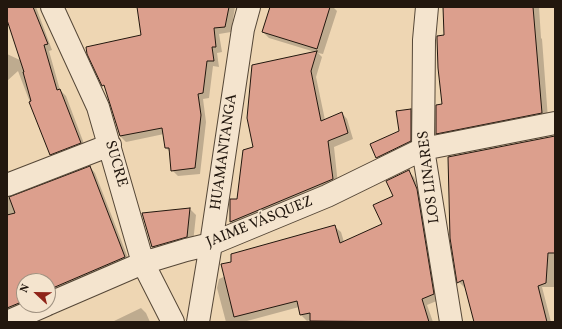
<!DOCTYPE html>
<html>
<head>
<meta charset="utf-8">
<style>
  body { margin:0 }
  #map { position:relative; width:562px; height:329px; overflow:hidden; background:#eed6b3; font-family:Vollkorn,serif }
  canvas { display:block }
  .frame { position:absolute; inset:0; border:8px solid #22170e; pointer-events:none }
  .north { position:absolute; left:16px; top:273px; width:40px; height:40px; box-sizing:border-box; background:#f4e4ce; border:1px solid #a09281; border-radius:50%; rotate:292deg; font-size:11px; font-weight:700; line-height:16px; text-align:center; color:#22170e }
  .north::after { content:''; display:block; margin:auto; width:14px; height:18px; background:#8f2418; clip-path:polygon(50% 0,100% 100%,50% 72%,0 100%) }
</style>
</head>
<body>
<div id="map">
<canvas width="562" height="329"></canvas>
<div class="frame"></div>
<div class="north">N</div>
</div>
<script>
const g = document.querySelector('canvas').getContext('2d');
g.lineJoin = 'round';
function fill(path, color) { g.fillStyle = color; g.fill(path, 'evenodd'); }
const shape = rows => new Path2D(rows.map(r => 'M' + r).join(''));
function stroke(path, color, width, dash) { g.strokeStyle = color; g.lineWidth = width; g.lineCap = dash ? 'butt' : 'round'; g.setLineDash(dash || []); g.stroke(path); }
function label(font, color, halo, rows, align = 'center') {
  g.font = font + ' Vollkorn,serif'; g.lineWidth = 3.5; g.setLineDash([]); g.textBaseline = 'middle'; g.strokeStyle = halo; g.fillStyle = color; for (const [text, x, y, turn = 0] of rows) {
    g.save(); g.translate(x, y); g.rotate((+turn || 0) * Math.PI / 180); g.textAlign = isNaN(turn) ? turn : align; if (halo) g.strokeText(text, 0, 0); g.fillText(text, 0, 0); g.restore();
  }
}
fill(shape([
  [36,7,52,50,49,51,60,90,66,96,86,149,56,160,50,155,18,71,7,81,7,54,22,61,7,16,7,8],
  [138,7,235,7,231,32,219,34,222,52,217,53,219,67,213,66,209,98,203,99,206,122,200,174,178,176,172,170,171,153,166,148,164,134,126,142,120,136,105,88,103,85,142,35],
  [271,7,333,7,337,11,323,54,318,53,322,57,316,77,325,120,342,113,347,119,353,139,334,147,338,185,237,228,231,222,231,200,238,200,254,148,315,52,269,38,263,32],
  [444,7,539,7,541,38,542,39,548,119,443,140,437,133,443,105,445,36],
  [411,110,414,113,413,144,380,161,377,158,400,131],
  [555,136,555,287,542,287,551,322,475,322,465,288,459,282,451,237],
  [90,167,95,173,130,263,48,298,48,281,24,281,24,305,7,317,7,198,12,198],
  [408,171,414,177,422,195,439,300,427,305,433,322,312,322,311,320,307,321,301,315,299,307,247,321,247,322,226,322,217,288,219,279,335,227,341,232,344,242,383,225,395,196],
  [190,209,196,215,193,243,158,253,152,247,143,214],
  [141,308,146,313,150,322,112,322]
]), '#0003');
const building = shape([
  [7,7,33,7,48,44,44,45,57,90,60,89,81,143,50,155,29,102,31,101,23,72,24,72,7,20,7,7],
  [137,7,229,7,225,27,214,28,216,47,212,47,214,61,207,61,203,93,198,94,201,115,195,168,171,171,169,148,165,148,162,128,120,136,104,85,102,86,87,54,86,47,141,35,137,7],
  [270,7,330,7,317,49,262,32,270,7],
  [443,7,533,7,542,113,436,134,436,105,442,104,438,68,437,39,437,36,444,35,443,7],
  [317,51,311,71,321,121,342,112,348,133,328,141,333,179,230,222,230,199,237,199,243,150,253,147,247,118,252,65,317,51],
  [411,109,411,141,376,158,370,144,399,131,396,111,411,109],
  [555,136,555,253,548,253,546,283,538,286,547,322,474,322,463,280,457,283,450,238,448,157,555,136],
  [90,166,125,257,48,290,48,281,24,281,24,301,7,308,7,215,15,213,9,197,90,166],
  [409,170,417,189,434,294,422,299,429,322,310,321,310,313,300,315,297,301,234,317,221,264,231,262,231,254,335,225,340,243,382,224,373,205,393,196,386,181,409,170],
  [190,208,187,237,152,247,142,213,190,208]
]);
fill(building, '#dc9f8d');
stroke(building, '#22170e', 1);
const street = shape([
  [52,7,98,107,143,263,173,322],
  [427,7,424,40,423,149,451,322],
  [7,185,110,145],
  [48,304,143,263,186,250,211,244,327,196,423,149,555,123],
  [7,322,46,305],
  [198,322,211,244,243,29,249,7]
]);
stroke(street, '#554737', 24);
stroke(street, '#f4e4ce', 22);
label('15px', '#22170e', '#f4e4ce', [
  ["HUAMANTANGA",225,152,-82],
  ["SUCRE",115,164,74],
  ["LOS LINARES",430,177,-97],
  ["JAIME VÁSQUEZ",260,223,-22]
]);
</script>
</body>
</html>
